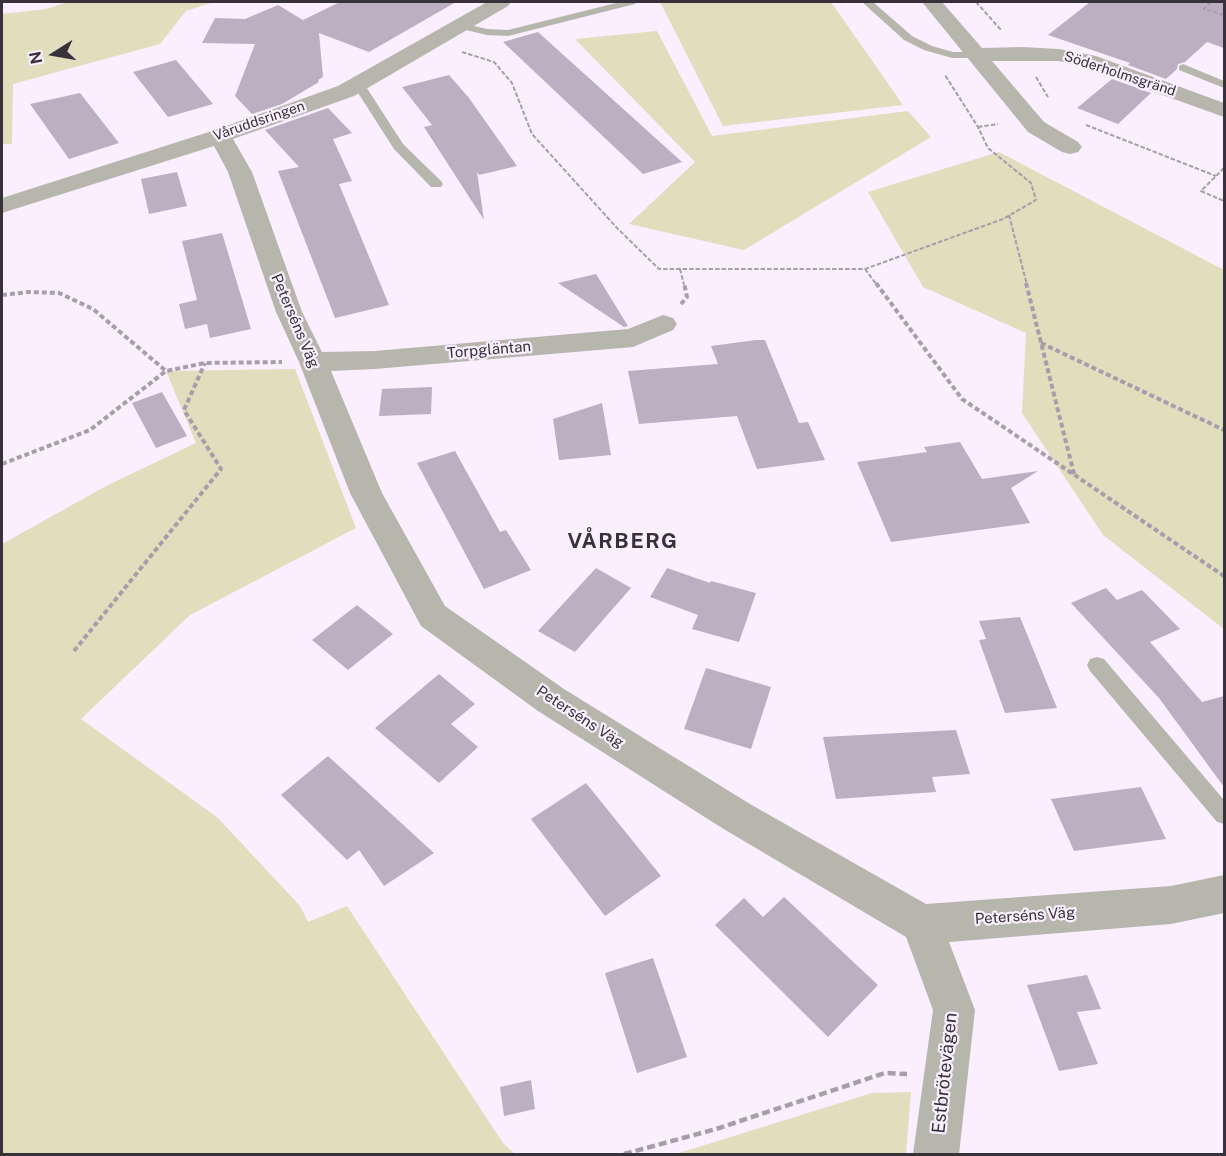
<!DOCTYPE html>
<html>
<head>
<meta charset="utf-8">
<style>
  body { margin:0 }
  #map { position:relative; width:1226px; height:1156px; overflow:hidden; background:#f9effe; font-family:"Public Sans",sans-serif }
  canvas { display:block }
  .frame { position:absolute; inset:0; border:3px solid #37323a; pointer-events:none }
  .north { position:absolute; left:24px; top:24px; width:60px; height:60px; -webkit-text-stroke:4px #f9effe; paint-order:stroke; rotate:259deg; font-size:16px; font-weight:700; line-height:24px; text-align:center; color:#37323a }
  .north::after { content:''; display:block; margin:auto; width:21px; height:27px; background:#37323a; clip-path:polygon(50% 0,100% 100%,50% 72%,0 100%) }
</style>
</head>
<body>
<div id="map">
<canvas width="1226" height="1156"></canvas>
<div class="frame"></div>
<div class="north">N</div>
</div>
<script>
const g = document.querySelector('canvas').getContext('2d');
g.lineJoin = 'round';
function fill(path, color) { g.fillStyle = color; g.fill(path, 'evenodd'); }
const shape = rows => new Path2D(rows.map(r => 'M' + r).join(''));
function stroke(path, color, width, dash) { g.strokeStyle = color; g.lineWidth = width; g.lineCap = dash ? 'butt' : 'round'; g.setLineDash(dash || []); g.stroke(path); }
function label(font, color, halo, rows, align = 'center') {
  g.font = font + ' "Public Sans",sans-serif'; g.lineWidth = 4.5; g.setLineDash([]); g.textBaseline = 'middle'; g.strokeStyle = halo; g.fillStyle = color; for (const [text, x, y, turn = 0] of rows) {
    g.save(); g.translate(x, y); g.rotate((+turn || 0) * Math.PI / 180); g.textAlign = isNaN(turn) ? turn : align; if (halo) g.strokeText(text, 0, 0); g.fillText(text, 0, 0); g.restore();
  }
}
fill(shape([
  [67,2,214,2,186,11,160,44,13,84,12,144,2,144,2,14,46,9],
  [660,2,831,2,903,105,723,126],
  [657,31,712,136,908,111,931,137,744,250,629,224,695,162,575,39],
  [999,152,1224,270,1224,629,1103,535,1022,413,1026,333,923,287,868,192],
  [295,369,356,528,190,615,81,719,218,818,300,906,308,922,347,906,503,1143,515,1154,2,1154,2,544,108,485,196,443,166,371],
  [911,1092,906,1154,676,1154,872,1093]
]), '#dfdfbd');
fill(shape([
  [340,2,456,2,369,52,319,33,323,77,318,80,319,82,282,104,252,114,235,96,255,44,202,43,215,18,245,19,278,5,303,20],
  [1090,2,1224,2,1224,48,1207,42,1185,62,1178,64,1177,69,1166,79,1128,65,1130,63,1048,35],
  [538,32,682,162,643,174,503,42],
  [176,60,213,104,168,117,133,72],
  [449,75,469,98,517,166,479,175,477,172,484,220,424,127,432,125,402,87],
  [1112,79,1151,93,1118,124,1077,108],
  [80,93,119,143,69,159,30,104],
  [328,108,352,133,333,139,352,181,339,184,389,305,335,318,278,171,299,167,265,130],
  [177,172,187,206,149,214,141,179],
  [222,233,251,329,210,338,207,324,185,329,179,304,197,300,182,241],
  [596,274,628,326,624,327,558,283],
  [756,340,765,340,799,423,808,422,825,460,757,469,737,416,639,424,628,371,718,364,711,346],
  [432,387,431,414,379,416,382,389],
  [162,392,187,436,156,448,132,403],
  [602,403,611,455,559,460,553,419],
  [960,442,982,479,1038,471,1011,488,1030,523,891,542,857,462,927,452,924,447],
  [455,451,500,532,506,530,531,570,484,589,417,463],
  [596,568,631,588,575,652,538,631],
  [667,568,710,583,711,581,756,593,739,642,692,629,698,615,650,597],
  [1106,588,1117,600,1142,590,1180,629,1150,642,1202,702,1224,696,1224,787,1159,698,1071,603],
  [357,605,393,634,348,670,312,640],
  [1020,617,1057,708,1005,713,979,640,986,639,979,621],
  [706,668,771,687,751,749,684,729],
  [439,674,475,704,451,724,478,747,439,783,375,728],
  [956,730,970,774,932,777,936,792,836,799,823,737],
  [328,756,434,853,384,886,359,850,347,860,281,795],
  [586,783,661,876,605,916,531,819],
  [1141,787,1166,839,1074,851,1051,799],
  [784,897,878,985,828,1037,715,925,744,898,763,917],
  [653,958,687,1057,637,1073,605,973],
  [1087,975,1101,1009,1077,1012,1098,1064,1059,1071,1027,985],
  [531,1080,535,1109,504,1116,500,1087]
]), '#bbafc1');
stroke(shape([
  [976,2,1002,31],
  [1211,2,1204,9,1224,15],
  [462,52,494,62,512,83,532,134,617,228,659,269,865,269,1003,219,1036,200,1031,183,988,148,978,127,945,75],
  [1036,77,1048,97],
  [1086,125,1216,176],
  [978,127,998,124],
  [1224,168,1201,191,1224,201],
  [1009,215,1027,285],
  [680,269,684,285],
  [865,269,877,285]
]), '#a69eab', 2, [4.5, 2]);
stroke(shape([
  [876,283,962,399,1224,576],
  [1026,283,1074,474],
  [2,295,29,292,59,293,93,309,166,371,205,363,282,362],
  [681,304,687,297,684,283],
  [1041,343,1224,430],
  [2,464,90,430,166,371],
  [74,651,221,469,184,410,205,363]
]), '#a69eab', 4, [5, 3]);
stroke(shape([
  [624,1154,716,1129,885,1073,907,1074]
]), '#a69eab', 4.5, [8, 4]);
fill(shape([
  [620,2,636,2,635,4,508,36,487,35,457,28,455,26,461,23,487,29,508,30,620,2],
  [862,2,873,2,912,36,932,46,953,52,976,52,982,55,976,58,952,58,924,50,904,40,862,2],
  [1183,64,1224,81,1224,88,1179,70,1179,66,1183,64],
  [359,81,363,82,403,144,441,181,443,184,441,187,431,187,394,149,353,85,359,81],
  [1097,657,1104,659,1224,800,1224,824,1217,822,1090,671,1087,665,1090,659,1097,657]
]), '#b6b6ad');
fill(shape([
  [487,2,511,2,508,6,354,96,233,139,252,172,302,312,322,352,375,351,628,329,663,315,673,318,677,324,673,330,633,347,375,369,331,371,382,493,445,606,564,689,750,804,926,904,1171,886,1224,875,1224,913,1171,924,949,942,975,1010,959,1154,913,1154,933,1010,906,937,722,828,538,711,421,626,350,493,299,362,276,312,228,172,214,146,2,213,2,198,212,131,338,86,487,2],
  [922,2,942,2,982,48,1022,47,1059,49,1096,56,1224,103,1224,117,1082,66,1059,61,992,61,1044,122,1078,142,1082,147,1078,152,1070,154,1062,152,1028,132,922,2]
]), '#b6b6ad');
label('14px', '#37323a', '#f9effe', [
  ["Söderholmsgränd",1120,74,18],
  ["Våruddsringen",259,121,-19]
]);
label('15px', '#37323a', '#f9effe', [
  ["Peterséns Väg",295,321,67],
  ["Torpgläntan",489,350,-5],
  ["Peterséns Väg",580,717,33],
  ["Peterséns Väg",1025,916,-4]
]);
label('18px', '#37323a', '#f9effe', [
  ["Estbrötevägen",945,1073,-84]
]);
g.letterSpacing = '1.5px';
label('bold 21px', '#39303e', '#f9effe', [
  ["VÅRBERG",623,542]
]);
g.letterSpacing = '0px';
</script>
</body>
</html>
